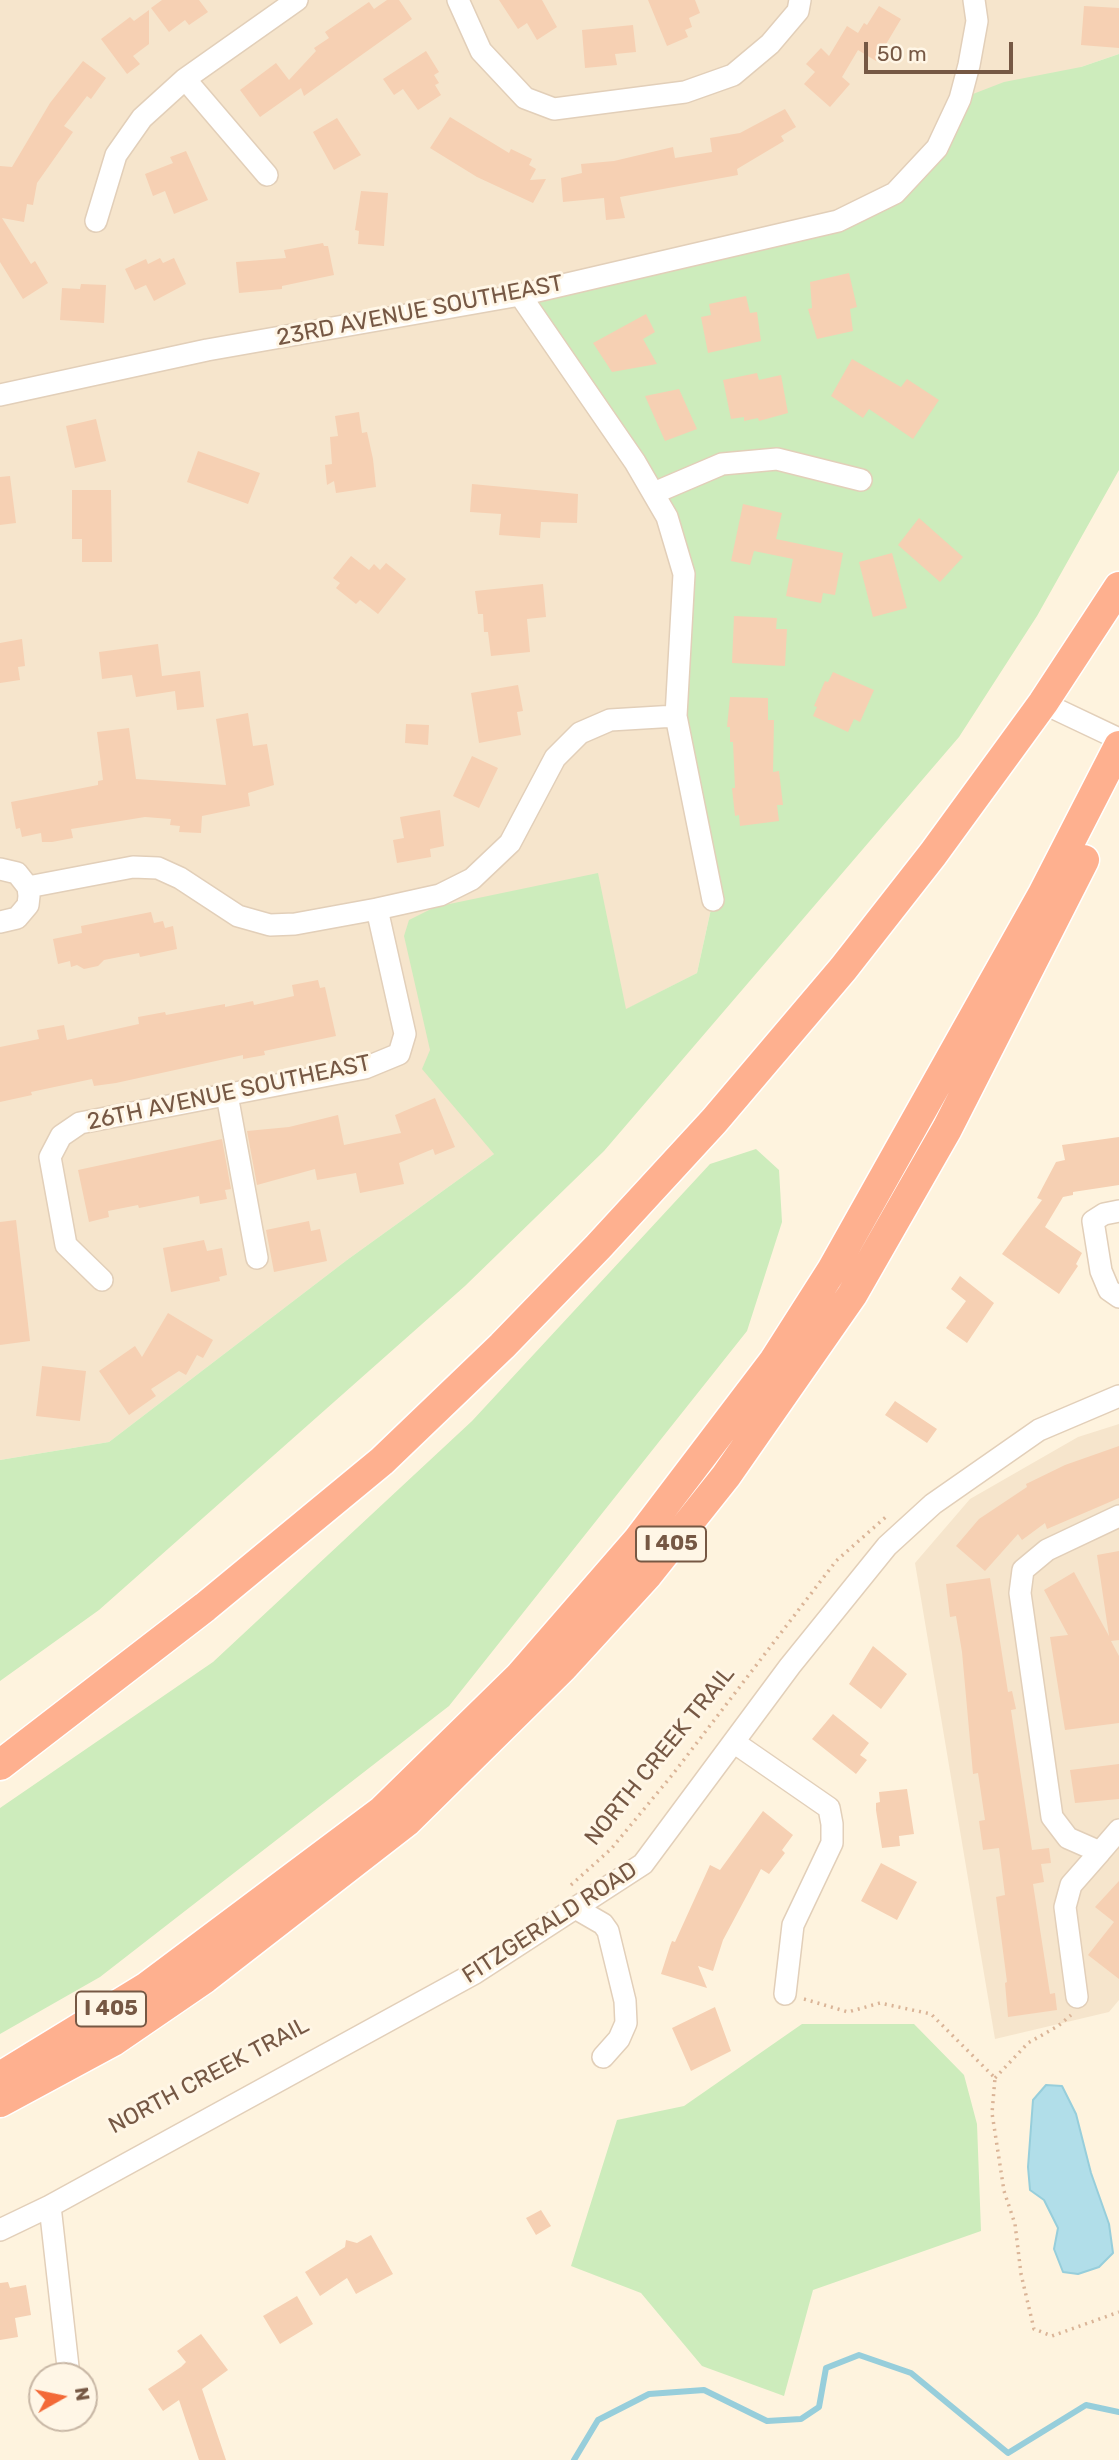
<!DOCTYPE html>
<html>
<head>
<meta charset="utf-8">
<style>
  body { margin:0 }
  #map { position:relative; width:1119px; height:2460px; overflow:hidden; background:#fef3de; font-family:Rubik,sans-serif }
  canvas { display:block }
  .north { position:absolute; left:28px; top:2362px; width:70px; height:70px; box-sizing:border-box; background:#fff6e6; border:2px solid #c8b7a5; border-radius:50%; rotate:81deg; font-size:19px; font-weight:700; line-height:28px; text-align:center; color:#765844 }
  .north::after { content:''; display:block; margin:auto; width:24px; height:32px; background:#f36937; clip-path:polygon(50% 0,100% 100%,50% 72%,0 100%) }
  .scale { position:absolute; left:864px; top:42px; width:149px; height:32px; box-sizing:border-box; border:4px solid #765844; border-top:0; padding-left:9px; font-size:21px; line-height:24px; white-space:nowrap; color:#765844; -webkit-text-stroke:5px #fff6e6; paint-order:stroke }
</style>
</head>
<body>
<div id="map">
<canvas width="1119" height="2460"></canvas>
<div class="north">N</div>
<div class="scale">50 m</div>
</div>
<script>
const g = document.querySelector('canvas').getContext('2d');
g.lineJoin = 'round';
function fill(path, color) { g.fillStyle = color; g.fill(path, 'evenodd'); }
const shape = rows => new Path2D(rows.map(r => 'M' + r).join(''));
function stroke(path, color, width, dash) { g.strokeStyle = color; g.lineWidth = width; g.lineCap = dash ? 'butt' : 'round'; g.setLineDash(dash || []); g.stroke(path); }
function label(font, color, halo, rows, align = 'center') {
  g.font = font + ' Rubik,sans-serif'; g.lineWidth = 6; g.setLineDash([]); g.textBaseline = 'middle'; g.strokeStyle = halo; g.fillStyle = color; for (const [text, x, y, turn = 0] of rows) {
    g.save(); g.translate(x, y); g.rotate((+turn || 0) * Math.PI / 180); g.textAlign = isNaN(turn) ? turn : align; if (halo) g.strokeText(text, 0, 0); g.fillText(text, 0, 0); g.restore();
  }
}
fill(shape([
  [0,0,1119,0,1119,54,1081,67,667,517,713,900,697,973,600,1023,494,1154,347,1260,109,1442,0,1460],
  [1119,1424,1119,2000,1109,2012,995,2039,915,1563,970,1499,1078,1437]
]), '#f6e5cc');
fill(shape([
  [1119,54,1119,470,1037,616,959,737,604,1151,465,1286,99,1610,0,1681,0,1460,109,1442,347,1260,494,1154,422,1069,430,1050,404,936,409,920,435,907,598,873,626,1009,697,973,713,900,676,716,684,574,667,517,520,295,835,220,895,193,960,99,1004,82,1081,67],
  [756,1149,779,1170,782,1222,747,1331,449,1706,100,1977,0,2034,0,1808,213,1662,472,1421,710,1164],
  [802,2024,914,2024,964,2075,977,2124,981,2231,813,2290,784,2396,702,2366,641,2293,571,2266,617,2120,684,2106]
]), '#cdecbc');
const water = shape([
  [1046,2085,1062,2086,1076,2114,1091,2173,1109,2224,1113,2253,1099,2267,1078,2274,1063,2272,1054,2249,1058,2228,1044,2200,1030,2190,1028,2167,1033,2100,1046,2085]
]);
fill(water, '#b1dee9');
stroke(water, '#97cedb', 2);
stroke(shape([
  [574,2460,598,2420,649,2394,704,2390,767,2421,801,2419,819,2407,826,2368,859,2355,911,2373,1008,2453,1086,2405,1119,2412]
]), '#97cedb', 6);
fill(shape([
  [162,0,199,0,208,12,189,25,185,20,169,32,151,8],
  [387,0,399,0,412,19,304,96,301,88,260,117,240,90,276,63,289,80,316,51,314,48,329,38,325,32,369,2,374,9],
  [499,0,542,0,557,27,537,40,527,23,518,29],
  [648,0,695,0,700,13,689,18,692,27,685,30,688,37,667,46],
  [879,6,901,19,876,61,858,50,842,77,850,84,830,107,804,84,815,72,806,64,821,48,829,56,847,26,858,33,864,23,867,25],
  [1084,6,1119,8,1119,48,1081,45],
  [149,10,149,44,133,56,140,64,127,74,101,39,130,17,134,21],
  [633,25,636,52,615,54,617,65,585,68,582,30],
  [426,51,439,72,434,75,439,83,435,85,441,95,418,110,403,89,394,95,383,79],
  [83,61,106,78,91,99,87,96,64,126,73,132,37,183,33,205,27,204,24,222,2,218,31,264,35,261,48,283,23,299,0,262,0,166,12,167,50,103],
  [785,109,796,127,781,136,784,141,737,169,738,175,620,197,625,218,606,220,604,198,563,202,561,178,582,173,581,164,614,161,673,147,675,158,712,152,710,138,740,133],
  [450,117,509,153,511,149,532,159,529,165,536,169,530,180,546,179,533,203,477,177,430,148],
  [337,118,361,155,334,170,313,132],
  [186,151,208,200,174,214,165,191,153,196,145,174,173,163,170,157],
  [361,191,388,193,384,246,358,244,359,231,355,230],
  [323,243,324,246,328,246,334,275,282,286,282,289,239,293,236,262,286,258,284,250],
  [160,258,163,263,174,258,186,284,154,301,146,285,135,290,125,269,146,259,148,264],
  [849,273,857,307,850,309,853,331,817,339,808,309,812,308,810,282],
  [81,284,106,285,104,323,60,320,62,288,80,289],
  [746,296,750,313,757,312,761,341,708,353,701,317,711,315,709,304],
  [646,314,655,332,643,339,657,364,612,372,593,343],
  [852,359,901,387,907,379,939,400,913,439,869,409,863,418,831,396],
  [757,373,759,380,781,375,788,413,759,421,758,418,744,421,744,417,731,419,723,380],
  [679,389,697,429,665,441,645,396],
  [359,412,362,433,367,432,373,459,376,487,336,493,334,481,327,485,325,465,332,464,330,437,338,436,335,416],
  [96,419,106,461,75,468,66,426],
  [198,451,260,473,248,504,187,482],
  [10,476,16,523,0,525,0,477],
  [472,484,578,494,577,523,541,522,540,538,499,535,501,514,470,512],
  [72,490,111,490,112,562,82,562,82,539,72,539],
  [743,504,782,513,776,539,843,553,835,595,823,593,821,603,786,596,793,559,754,551,750,565,731,561],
  [919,518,963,557,940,582,898,545],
  [892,553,907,608,873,617,859,562],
  [351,556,369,570,374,564,380,570,386,563,406,579,378,614,360,600,356,604,336,588,340,583,333,578],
  [543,584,546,617,527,619,530,652,491,656,488,632,484,632,483,614,478,614,475,591],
  [734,616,777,618,776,629,787,629,785,666,732,663],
  [22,639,25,666,18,667,20,680,0,683,0,643],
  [158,644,162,676,200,671,204,707,177,710,175,691,136,697,132,675,102,679,99,652],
  [833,672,874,690,860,722,854,719,848,732,813,716,817,707,814,706,825,681,828,682],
  [518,685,523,711,517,712,521,735,479,743,471,693],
  [730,697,768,698,768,720,774,720,773,772,779,771,783,805,777,805,779,821,740,826,739,815,735,816,732,788,735,788,733,742,730,742,730,727,727,727],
  [248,713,253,746,267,744,274,785,248,793,250,806,202,816,201,833,179,832,180,826,170,825,171,819,145,817,71,829,73,838,52,842,42,842,41,833,22,837,20,828,16,829,11,802,98,785,98,781,103,780,97,732,129,728,136,779,226,785,216,719],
  [406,724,429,725,428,745,405,743],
  [472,756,498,768,479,808,453,796],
  [440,810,444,846,430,849,431,857,397,863,393,840,404,838,400,817],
  [151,912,154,923,163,921,165,928,173,926,177,949,140,957,139,953,104,960,98,966,84,969,77,965,71,967,70,961,58,964,53,939,82,933,81,926],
  [318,980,320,988,325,987,336,1036,264,1051,265,1055,243,1059,243,1055,116,1083,94,1086,92,1079,31,1092,32,1095,0,1102,0,1047,39,1039,37,1030,64,1025,67,1040,139,1024,138,1017,165,1012,166,1015,225,1004,225,1007,253,1001,254,1005,294,996,292,985],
  [435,1098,455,1147,435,1155,433,1149,399,1163,404,1184,360,1193,356,1173,317,1180,315,1169,257,1185,247,1131,289,1127,338,1115,344,1145,401,1133,395,1115],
  [1119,1137,1119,1185,1073,1192,1073,1195,1063,1197,1045,1227,1082,1253,1076,1264,1078,1266,1059,1294,1002,1254,1042,1200,1037,1198,1056,1162,1065,1160,1062,1145],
  [222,1139,231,1189,225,1190,227,1199,200,1204,199,1196,139,1208,138,1205,108,1211,109,1217,89,1222,78,1170],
  [16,1220,30,1341,0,1345,0,1222],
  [309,1221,311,1231,320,1229,327,1261,274,1272,266,1230],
  [204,1240,207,1251,222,1248,227,1275,219,1277,220,1281,171,1292,163,1248],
  [960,1276,994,1303,967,1343,946,1328,966,1301,951,1289],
  [168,1313,213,1340,203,1358,197,1355,186,1375,179,1371,151,1389,156,1396,129,1415,99,1371,135,1346,142,1357],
  [42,1366,86,1371,80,1421,36,1416],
  [895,1401,937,1429,927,1443,885,1415],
  [1119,1446,1119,1498,1047,1529,1045,1523,1022,1540,1018,1534,985,1571,956,1546,979,1519,1027,1487,1026,1484,1065,1465],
  [1119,1551,1119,1640,1111,1641,1119,1656,1119,1723,1065,1730,1050,1637,1068,1635,1044,1590,1074,1572,1109,1636,1097,1555],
  [990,1578,1008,1692,1012,1691,1016,1709,1011,1710,1032,1850,1049,1848,1051,1863,1041,1864,1044,1882,1033,1884,1050,1994,1055,1993,1057,2010,1008,2017,1005,1983,1007,1982,996,1897,1005,1895,999,1848,983,1850,979,1821,985,1820,978,1773,973,1774,962,1652,956,1616,950,1617,946,1584],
  [873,1646,907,1674,881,1709,849,1684],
  [833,1714,869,1743,860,1755,867,1760,856,1774,812,1739],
  [1119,1764,1119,1799,1075,1803,1070,1770],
  [907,1789,914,1834,899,1836,900,1846,882,1848,876,1810,876,1803,880,1802,879,1792],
  [763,1811,793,1835,782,1850,785,1853,769,1874,761,1869,723,1940,713,1971,698,1966,707,1988,661,1974,670,1946,672,1941,675,1942,710,1865,720,1870],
  [881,1863,917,1882,897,1920,861,1901],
  [1119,1881,1119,1979,1088,1955,1114,1922,1095,1907],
  [715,2007,731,2051,691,2071,672,2028],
  [541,2210,551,2226,536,2235,526,2218],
  [371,2235,393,2274,356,2294,347,2278,320,2296,305,2272,345,2247,346,2240,357,2243],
  [8,2282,10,2288,26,2285,31,2315,15,2318,18,2337,0,2340,0,2283],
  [297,2296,313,2324,280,2344,263,2316],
  [201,2334,228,2370,202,2389,226,2460,199,2460,179,2400,163,2411,148,2389,181,2367,186,2362,177,2351]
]), '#f6d0b3');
const minor = shape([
  [458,0,481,51,525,98,554,109,685,92,733,75,770,44,798,11,800,0],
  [185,79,267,175],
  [96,221,116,155,142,118,185,79,297,0],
  [520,295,635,462,667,517,684,574,676,716,713,900],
  [0,395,207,350,520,295,838,221,895,193,937,148,960,99,969,65,977,21,974,0],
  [654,493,722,464,777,459,861,480],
  [1043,703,1119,739],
  [0,869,17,873,28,887,29,896,28,905,17,918,0,922],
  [28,887,133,867,158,868,180,878,238,916,270,925,295,924,377,909,440,895,472,879,510,843,555,758,580,733,610,720,676,716],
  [227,1095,257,1258],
  [1119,1211,1104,1214,1093,1221,1101,1271,1109,1290,1119,1297],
  [102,1280,66,1245,50,1157,61,1136,80,1123,365,1068,399,1054,405,1034,377,909],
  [735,1743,829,1808,832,1824,832,1843,793,1925,785,1994],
  [1100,1852,1119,1830],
  [577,1909,603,1924,608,1931,625,2001,626,2023,619,2039,603,2057],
  [1077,1997,1065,1907,1071,1885,1100,1852,1068,1838,1052,1817,1020,1593,1023,1570,1047,1550,1119,1516],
  [50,2206,69,2376],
  [0,2230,50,2206,475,1973,643,1864,790,1666,887,1546,933,1504,1039,1430,1119,1396]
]);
const highway = shape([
  [0,1765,205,1607,382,1461,502,1346,598,1247,714,1121,843,969,933,854,1043,703,1119,587],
  [0,2077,147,1987,382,1811,519,1677,638,1540,774,1361,832,1270,1043,894,1119,746],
  [0,2102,113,2041,205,1978,406,1822,562,1668,648,1574,726,1476,852,1295,947,1129,1084,860]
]);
stroke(minor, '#e2cfb9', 24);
stroke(highway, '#fff', 33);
stroke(shape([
  [571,1885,611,1849,673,1774,836,1561,888,1515],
  [804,1999,848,2012,880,2003,931,2014,995,2078,992,2113,1004,2191,1015,2224,1021,2274,1034,2329,1052,2336,1119,2312],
  [995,2078,1028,2043,1058,2026,1071,2015]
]), '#dab497', 3.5, [2, 5]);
stroke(minor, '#fff', 21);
stroke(highway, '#feb08f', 30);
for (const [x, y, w] of [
  [671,1544,70],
  [111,2009,70]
]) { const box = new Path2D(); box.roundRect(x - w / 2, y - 17.5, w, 35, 5); g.fillStyle = '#fff6e6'; g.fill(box); stroke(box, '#765844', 2); }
label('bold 21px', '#765844', null, [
  ["I 405",671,1544],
  ["I 405",111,2009]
]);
label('23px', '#765844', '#fff6e6', [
  ["23RD AVENUE SOUTHEAST",420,311,-11],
  ["26TH AVENUE SOUTHEAST",229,1093,-12],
  ["NORTH CREEK TRAIL",660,1756,-51],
  ["FITZGERALD ROAD",550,1923,-33],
  ["NORTH CREEK TRAIL",209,2076,-28]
]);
</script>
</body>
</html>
